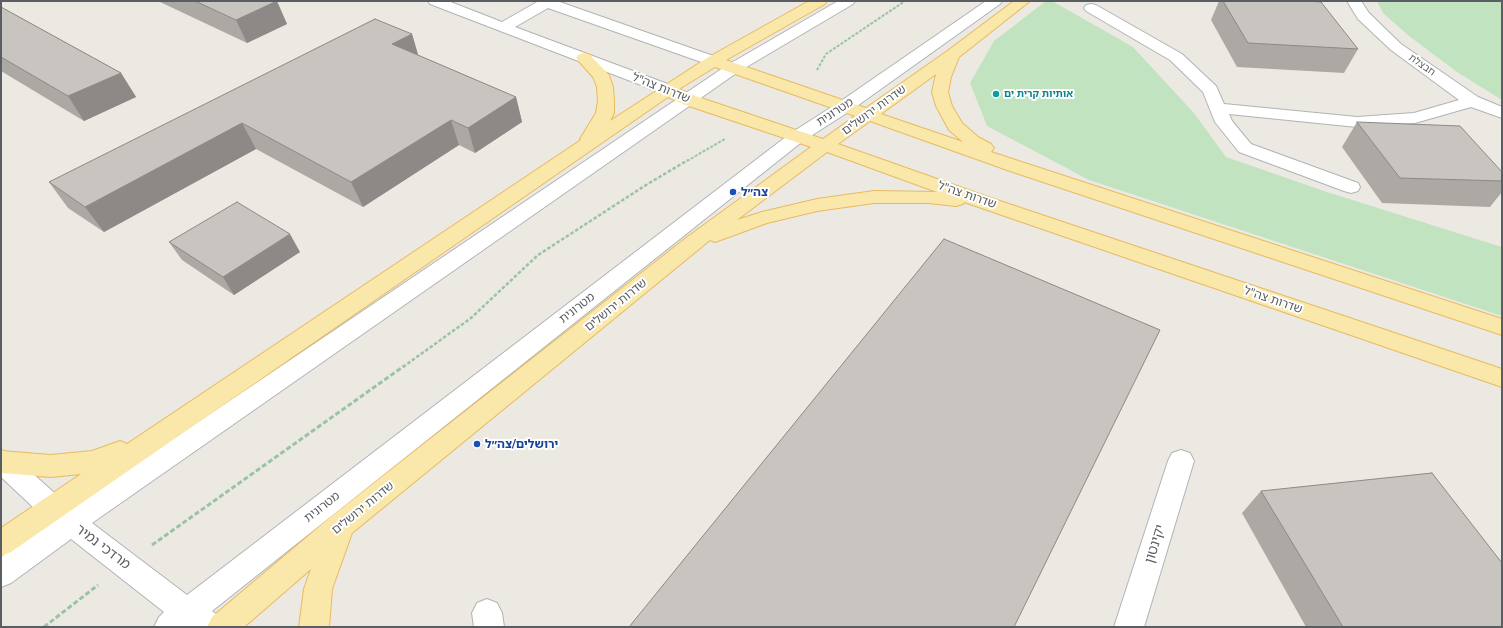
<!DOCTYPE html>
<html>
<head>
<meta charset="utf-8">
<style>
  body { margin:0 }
  #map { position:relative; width:1503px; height:628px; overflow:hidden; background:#ece9e2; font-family:Mulish,sans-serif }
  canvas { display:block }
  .frame { position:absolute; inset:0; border:2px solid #5a5e62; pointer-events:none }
</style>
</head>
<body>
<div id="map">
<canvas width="1503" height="628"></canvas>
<div class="frame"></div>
</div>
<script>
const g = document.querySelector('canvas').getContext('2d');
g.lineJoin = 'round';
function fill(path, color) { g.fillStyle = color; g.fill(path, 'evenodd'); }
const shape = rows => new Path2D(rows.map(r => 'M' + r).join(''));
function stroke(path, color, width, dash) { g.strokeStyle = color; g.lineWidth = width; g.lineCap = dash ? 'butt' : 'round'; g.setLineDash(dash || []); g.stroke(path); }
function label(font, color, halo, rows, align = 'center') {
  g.font = font + ' Mulish,"Noto Sans Hebrew",sans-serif'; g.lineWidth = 4; g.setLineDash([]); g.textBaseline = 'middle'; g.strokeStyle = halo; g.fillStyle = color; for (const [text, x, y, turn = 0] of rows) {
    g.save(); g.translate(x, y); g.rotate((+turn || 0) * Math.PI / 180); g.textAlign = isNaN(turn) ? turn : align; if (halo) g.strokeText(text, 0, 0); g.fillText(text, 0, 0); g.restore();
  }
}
fill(shape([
  [1046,1,1052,1,1133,47,1194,113,1226,157,1327,192,1502,247,1502,316,1089,180,987,126,970,83,994,41],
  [1377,1,1502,1,1502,100,1457,72,1409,36,1383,13]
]), '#c2e3c0');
const minor = shape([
  [428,1,448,1,502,22,537,2,536,1,557,1,719,58,721,61,719,64,713,66,707,64,548,8,515,27,673,86,675,90,673,94,667,95,430,4,428,1],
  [838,1,855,1,853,4,738,72,92,523,187,595,791,133,838,103,986,1,1002,1,1000,4,850,111,803,141,212,611,220,617,225,627,154,627,159,617,164,612,71,539,11,583,1,587,1,557,50,523,1,477,1,450,10,453,71,508,726,66,838,1],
  [1347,1,1361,1,1369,13,1401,44,1478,97,1502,107,1502,118,1471,107,1415,123,1357,127,1229,114,1232,121,1251,144,1358,183,1360,187,1358,191,1351,193,1344,191,1239,152,1215,122,1203,92,1170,60,1086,11,1084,8,1086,5,1091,4,1096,5,1182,54,1216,86,1224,104,1357,117,1414,113,1459,100,1391,50,1358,19,1347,1],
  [1181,450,1190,453,1194,461,1144,627,1114,627,1168,461,1172,453,1181,450],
  [487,599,497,603,502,613,504,627,474,627,472,613,477,603,487,599]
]);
const major = shape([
  [809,1,827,1,825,4,726,60,866,108,946,52,1014,1,1030,1,959,57,951,77,948,92,952,106,962,123,978,137,991,144,994,148,991,152,1502,319,1502,335,1010,171,870,121,838,144,994,199,1502,369,1502,387,964,202,963,204,956,206,928,203,874,203,817,211,767,223,715,242,710,240,352,533,332,589,329,627,299,627,304,589,311,569,244,627,207,627,212,617,332,516,686,238,811,147,683,104,668,97,11,552,1,556,1,528,81,474,51,477,2,473,1,451,51,455,92,451,120,441,127,444,581,140,580,139,596,113,598,101,597,87,593,77,576,58,578,55,584,53,590,55,609,75,613,87,614,101,614,113,610,121,707,58,809,1],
  [715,67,855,116,823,139,695,96,679,89,715,67],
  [936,74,932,92,936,106,949,130,963,142,881,114,936,74],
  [827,152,937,192,874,191,817,199,762,212,737,220,827,152]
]);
stroke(minor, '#b0b3b7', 2);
stroke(major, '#e8ba60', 2);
stroke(shape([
  [817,70,826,54,905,1],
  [687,161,725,139]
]), '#9ac3a3', 2, [3, 1.5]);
stroke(shape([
  [403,367,471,318,538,255,646,185,688,160]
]), '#9ac3a3', 2.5, [3.5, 2]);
stroke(shape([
  [152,545,404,366],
  [44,627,98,585]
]), '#9ac3a3', 3, [5, 2.5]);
fill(minor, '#fff');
fill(major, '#f9e8aa');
fill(shape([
  [158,1,276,1,287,24,247,43],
  [1219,1,1308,1,1358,49,1344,73,1237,67,1211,20],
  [1,7,121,73,136,97,84,121,1,71],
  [412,34,418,55,516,97,522,122,475,153,459,145,363,207,256,149,104,232,68,208,49,182],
  [1357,122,1502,172,1502,192,1490,207,1382,203,1342,147],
  [169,242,300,252,234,295,182,260],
  [1261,491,1502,627,1306,627,1242,513]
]), '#aca9a4');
fill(shape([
  [277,1,287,24,247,43,236,20],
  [412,34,419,58,392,44],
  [121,73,136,97,84,121,68,96],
  [516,97,522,122,475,153,468,128],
  [451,120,459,145,363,207,351,182],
  [242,123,256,149,104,232,85,207],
  [290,234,300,252,234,295,223,277]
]), '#8c8986');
const building = shape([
  [195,1,277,1,236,20,195,1],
  [1223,1,1308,1,1321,2,1358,49,1248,43,1223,1],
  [1,7,121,73,68,96,1,57,1,7],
  [375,19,412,34,392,44,516,97,468,128,451,120,351,182,242,123,85,207,49,182,375,19],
  [1357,122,1460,126,1502,172,1502,181,1400,178,1357,122],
  [237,202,290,234,223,277,169,242,237,202],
  [944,239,1160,330,1014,627,629,627,944,239],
  [1432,473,1502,563,1502,627,1343,627,1261,491,1432,473]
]);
fill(building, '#c8c4bf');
stroke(building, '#8c8986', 1);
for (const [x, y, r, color] of [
  [996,94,4,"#0f9aa8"],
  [733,192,4,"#1a4fb4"],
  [477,444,4,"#1a4fb4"]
]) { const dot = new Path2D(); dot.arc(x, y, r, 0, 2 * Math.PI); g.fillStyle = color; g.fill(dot); stroke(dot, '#fff', 1.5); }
label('10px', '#5a5e62', '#fff', [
  ["חבצלת",1422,65,35]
]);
label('bold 10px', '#0d838f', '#fff', [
  ["אותיות קרית ים",1004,94]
], 'left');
label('12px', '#5a5e62', '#fff', [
  ["שדרות צה\"ל",661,88,22],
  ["שדרות ירושלים",874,110,-36],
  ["מטרונית",835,112,-33],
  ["שדרות צה\"ל",967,195,19],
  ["שדרות צה\"ל",1273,300,19],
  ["שדרות ירושלים",616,305,-39],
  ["מטרונית",577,308,-38],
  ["מטרונית",322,507,-38],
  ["שדרות ירושלים",363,508,-39]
]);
label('bold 12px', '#164399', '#fff', [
  ["צה״ל",741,192],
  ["ירושלים/צה״ל",485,444]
], 'left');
label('14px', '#5a5e62', '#fff', [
  ["יקינטון",1155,544,-73],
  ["מרדכי נמיר",103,547,37]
]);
</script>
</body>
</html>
